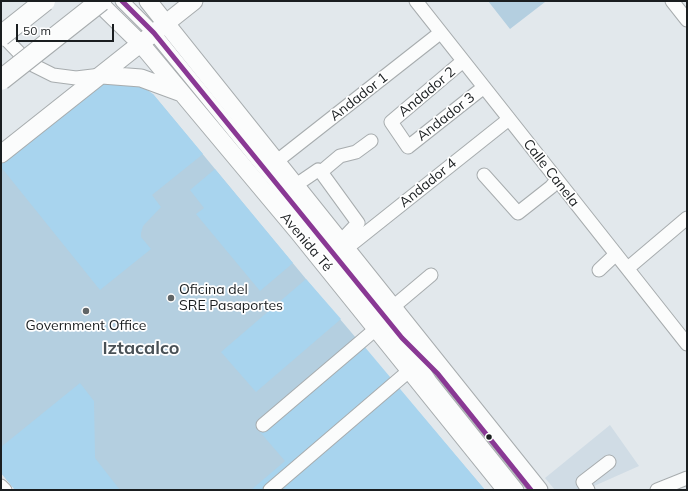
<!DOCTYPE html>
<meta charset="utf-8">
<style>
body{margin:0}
#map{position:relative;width:688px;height:491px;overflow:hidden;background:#e2e8ec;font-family:Mulish,sans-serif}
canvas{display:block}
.frame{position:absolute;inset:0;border:2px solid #1a1e20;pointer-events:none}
.scale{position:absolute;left:16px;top:24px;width:98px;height:18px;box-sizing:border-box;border:2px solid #1a1e20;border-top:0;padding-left:5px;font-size:12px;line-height:14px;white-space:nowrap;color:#1a1e20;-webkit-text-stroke:3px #fff;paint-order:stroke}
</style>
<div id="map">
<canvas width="688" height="491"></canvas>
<div class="frame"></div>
<div class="scale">50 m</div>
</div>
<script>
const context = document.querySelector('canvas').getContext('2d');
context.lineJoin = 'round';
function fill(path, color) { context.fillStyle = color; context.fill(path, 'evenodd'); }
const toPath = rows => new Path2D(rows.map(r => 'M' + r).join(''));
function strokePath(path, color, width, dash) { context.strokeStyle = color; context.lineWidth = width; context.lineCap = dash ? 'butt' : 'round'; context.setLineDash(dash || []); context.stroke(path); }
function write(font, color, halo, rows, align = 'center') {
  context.font = font + ' Mulish,sans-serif'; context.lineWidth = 3.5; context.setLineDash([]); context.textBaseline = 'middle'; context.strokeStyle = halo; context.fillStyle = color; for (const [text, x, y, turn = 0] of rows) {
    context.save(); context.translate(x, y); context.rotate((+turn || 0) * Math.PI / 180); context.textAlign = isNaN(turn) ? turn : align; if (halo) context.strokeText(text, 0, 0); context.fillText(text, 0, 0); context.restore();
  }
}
fill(toPath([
 [610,425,639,466,585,490,555,490,545,478]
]), '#d0dce5');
fill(toPath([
 [488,1,545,1,545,2,510,29],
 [153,94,306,279,485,490,15,490,1,473,1,164]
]), '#b4cfe0');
fill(toPath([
 [107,80,136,82,153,94,203,154,152,195,161,207,143,226,141,233,141,237,151,249,100,290,1,167,1,164,88,89],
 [215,169,293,263,260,291,196,214,204,208,190,190],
 [306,279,341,319,256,392,221,352],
 [364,346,485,490,251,490,285,461,260,432],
 [80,383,94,401,95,458,120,490,15,490,1,473,1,447]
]), '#a8d4ee');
const minor = toPath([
 [122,1,154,33,402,338,430,381,517,490],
 [416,1,687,344],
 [672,1,687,20],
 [1,34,29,63,53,75,76,78,101,75],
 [463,61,391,122,408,147,484,87],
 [277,161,440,33],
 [321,172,340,156,356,152,371,141],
 [484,175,518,213,551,187,557,180],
 [296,185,318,170,321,172,358,223,341,241],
 [347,248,509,119],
 [628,268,687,218],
 [599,270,616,254],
 [393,307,431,275],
 [263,425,377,328],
 [1,486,5,490],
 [270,490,410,370],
 [588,490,583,482,609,462],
 [657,490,687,478]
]);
const major = toPath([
 [97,1,141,44,299,233,506,490],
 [148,1,539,490],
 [102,75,141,78,179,92],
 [1,154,194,1]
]);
strokePath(minor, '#a7acae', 15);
strokePath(major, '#a7acae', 19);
strokePath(minor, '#fbfcfc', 13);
strokePath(major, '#fbfcfc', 17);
const highwayBridge = toPath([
 [1,36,45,1],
 [1,80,101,1]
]);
strokePath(highwayBridge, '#a7acae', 22, []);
strokePath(highwayBridge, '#fbfcfc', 20);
strokePath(toPath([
 [122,1,154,33,402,338,438,374,531,490]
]), '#893894', 5);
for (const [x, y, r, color] of [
 [171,298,4,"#606567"],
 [86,311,4,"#606567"],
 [489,437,3.5,"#1a1e20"]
]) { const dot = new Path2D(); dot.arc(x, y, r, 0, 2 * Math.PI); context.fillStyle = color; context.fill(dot); strokePath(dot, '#fff', 1.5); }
write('14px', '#1a1e20', '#fff', [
 ["Andador 2",427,92,-40],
 ["Andador 1",359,97,-38],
 ["Andador 3",446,117,-38],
 ["Calle Canela",551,173,52],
 ["Andador 4",428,183,-39],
 ["Avenida Té",306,242,50]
]);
write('14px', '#1a1e20', '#fff', [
 ["Oficina del",179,290],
 ["SRE Pasaportes",179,306],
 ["Government Office",86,326,"center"]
], 'left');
write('bold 18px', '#495156', '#fff', [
 ["Iztacalco",141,349]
]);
</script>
